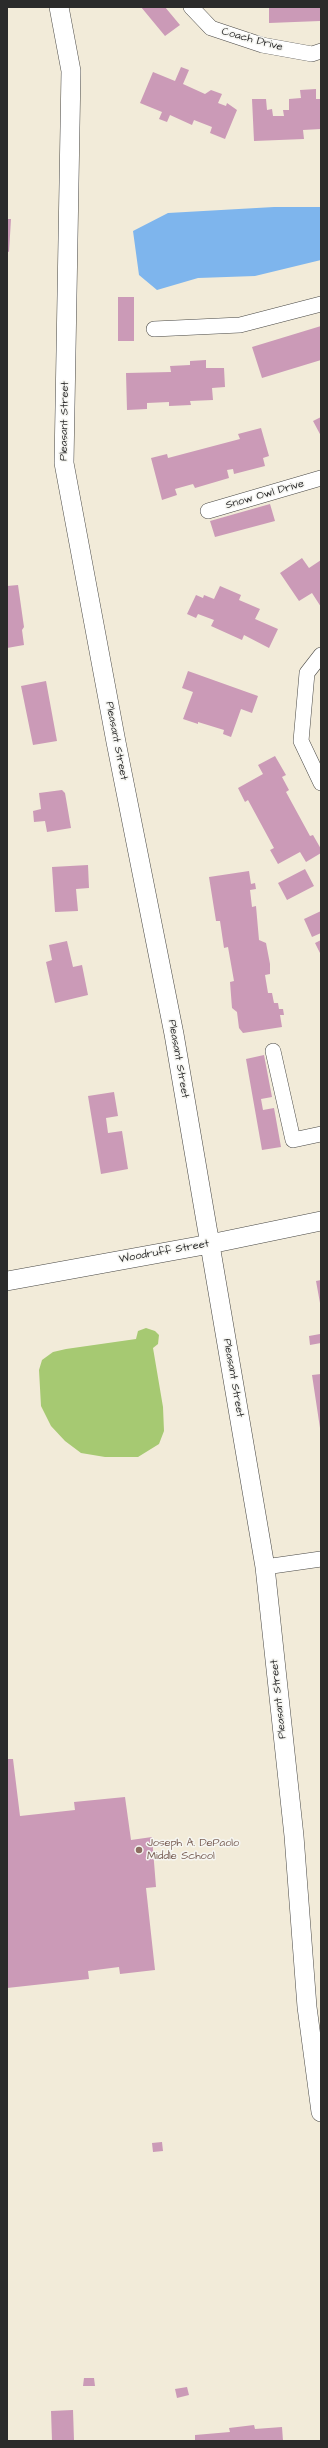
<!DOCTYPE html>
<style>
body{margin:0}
#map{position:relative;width:328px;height:2448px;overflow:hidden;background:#f2ebd9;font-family:"Architects Daughter",sans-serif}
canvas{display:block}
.frame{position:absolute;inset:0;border:8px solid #2b2b2b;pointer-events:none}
</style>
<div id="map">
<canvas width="328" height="2448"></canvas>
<div class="frame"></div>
</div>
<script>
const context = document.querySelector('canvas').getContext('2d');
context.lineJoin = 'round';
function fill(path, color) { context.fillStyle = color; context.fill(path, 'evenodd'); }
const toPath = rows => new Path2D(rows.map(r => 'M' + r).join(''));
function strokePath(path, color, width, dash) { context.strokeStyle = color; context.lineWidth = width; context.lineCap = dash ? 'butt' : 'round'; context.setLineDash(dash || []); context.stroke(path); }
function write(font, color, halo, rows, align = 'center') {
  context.font = font + ' "Architects Daughter",sans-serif'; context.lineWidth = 3; context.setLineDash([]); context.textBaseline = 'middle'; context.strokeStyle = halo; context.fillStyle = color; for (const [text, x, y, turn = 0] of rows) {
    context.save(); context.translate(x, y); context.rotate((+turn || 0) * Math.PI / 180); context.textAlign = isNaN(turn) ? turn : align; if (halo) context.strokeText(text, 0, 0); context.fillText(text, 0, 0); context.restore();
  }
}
fill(toPath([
 [146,1328,155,1331,159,1335,158,1344,153,1348,163,1407,164,1431,159,1444,138,1457,105,1457,81,1453,65,1441,51,1426,41,1406,39,1370,42,1360,53,1352,66,1349,136,1339,138,1331]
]), '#a6c972');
fill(toPath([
 [274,207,321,207,321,260,255,276,198,278,157,290,139,275,133,231,168,213]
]), '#7eb5ed');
fill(toPath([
 [141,7,165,7,180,25,165,36],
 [269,7,320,7,320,21,269,23],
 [181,67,189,70,183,84,205,94,211,90,222,94,218,103,226,106,227,103,237,110,225,139,210,133,212,127,194,120,192,125,170,115,167,122,159,119,162,112,140,103,153,72,175,81],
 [316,89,316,99,321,99,321,129,303,130,304,139,254,141,252,99,266,99,267,110,272,109,273,116,284,116,283,110,289,110,289,99,301,98,300,90],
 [7,219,11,219,9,252,7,251],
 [118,297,134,297,134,341,118,341],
 [321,326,321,360,262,378,252,347],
 [206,360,206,368,224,368,225,387,212,388,213,400,190,401,191,405,169,406,169,402,147,403,147,409,127,410,126,373,171,372,170,366,190,365,190,361],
 [321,417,321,436,313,421],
 [261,428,269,456,263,458,265,466,234,474,233,469,227,470,229,478,195,488,193,484,175,489,177,495,162,500,151,458,167,454,168,458,240,439,238,434],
 [270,504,275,521,215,537,210,521],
 [302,558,309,568,321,560,321,607,312,593,299,601,280,573],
 [18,585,24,627,22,630,24,645,7,648,7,586],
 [220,586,241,595,239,600,260,609,255,619,278,629,269,648,244,635,242,640,211,626,214,620,198,614,196,618,187,614,196,595,203,598,204,595,214,599],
 [188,671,258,696,252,713,241,709,231,737,223,734,224,730,198,722,198,724,183,719,193,692,182,688],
 [46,681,57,741,33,745,21,686],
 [275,756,286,775,282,777,289,790,286,792,310,836,313,835,321,849,321,853,306,862,300,852,278,864,270,850,274,848,248,800,245,802,238,788,263,774,258,765],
 [62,790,65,793,71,828,47,832,45,821,34,822,33,811,41,809,39,793],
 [88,865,89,888,76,889,78,911,55,912,52,867],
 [305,869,314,886,287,900,278,883],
 [249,871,251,884,255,883,256,889,250,890,252,907,256,906,259,940,266,943,270,964,270,974,265,975,268,993,272,993,274,1003,278,1003,279,1009,283,1009,284,1015,280,1015,282,1027,243,1033,239,1028,237,1012,232,1008,230,982,234,981,228,947,224,948,220,921,216,921,209,877],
 [321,911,321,933,312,937,304,919],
 [321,940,321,955,315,943],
 [67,941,73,967,82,965,88,995,55,1003,46,962,52,960,49,945],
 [264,1055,272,1097,261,1099,263,1110,274,1108,281,1147,262,1150,246,1059],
 [114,1092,118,1116,106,1118,108,1133,122,1131,128,1169,101,1174,88,1096],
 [321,1280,321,1303,320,1303,316,1281],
 [320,1334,321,1343,310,1345,309,1336],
 [321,1374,321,1428,320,1428,312,1375],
 [7,1759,13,1759,20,1816,75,1810,74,1802,125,1797,131,1840,152,1837,156,1887,146,1888,155,1970,120,1974,119,1967,88,1971,89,1979,7,1988],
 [162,2142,163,2151,153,2152,152,2143],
 [84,2378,94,2378,95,2386,83,2386],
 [187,2387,189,2395,177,2398,175,2389],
 [73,2410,74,2440,52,2441,51,2411],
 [254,2425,255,2429,282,2427,283,2441,195,2441,195,2435,230,2432,229,2428]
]), '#cb9ab7');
const minor = toPath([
 [191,7,211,28,262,45,312,54,321,51],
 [154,329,240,325,321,304],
 [208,511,321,478],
 [321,655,307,673,301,741,321,783],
 [273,1051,293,1140,321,1134],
 [265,1567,321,1559]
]);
const tertiary = toPath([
 [59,7,71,71,64,463,116,742,174,1034,265,1567,294,1836,307,2007,321,2112],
 [7,1281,210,1244,321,1221]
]);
strokePath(minor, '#494845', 16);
strokePath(tertiary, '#494845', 20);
strokePath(minor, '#fff', 15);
strokePath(tertiary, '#fff', 19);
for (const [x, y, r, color] of [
 [139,1850,4,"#8d6e63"]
]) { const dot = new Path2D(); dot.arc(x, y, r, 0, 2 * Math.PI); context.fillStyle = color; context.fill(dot); strokePath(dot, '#f6f6f2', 1.5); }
write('11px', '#2b2b2b', '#f6f6f2', [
 ["Coach Drive",252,40,15],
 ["Pleasant Street",65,421,-89],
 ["Snow Owl Drive",265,495,-16],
 ["Pleasant Street",116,741,79],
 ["Pleasant Street",178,1059,80],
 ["Woodruff Street",164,1252,-10],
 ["Pleasant Street",233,1378,80],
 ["Pleasant Street",279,1699,-96]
]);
write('11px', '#785e54', '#f6f6f2', [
 ["Joseph A. DePaolo",147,1844],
 ["Middle School",147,1857]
], 'left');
</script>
